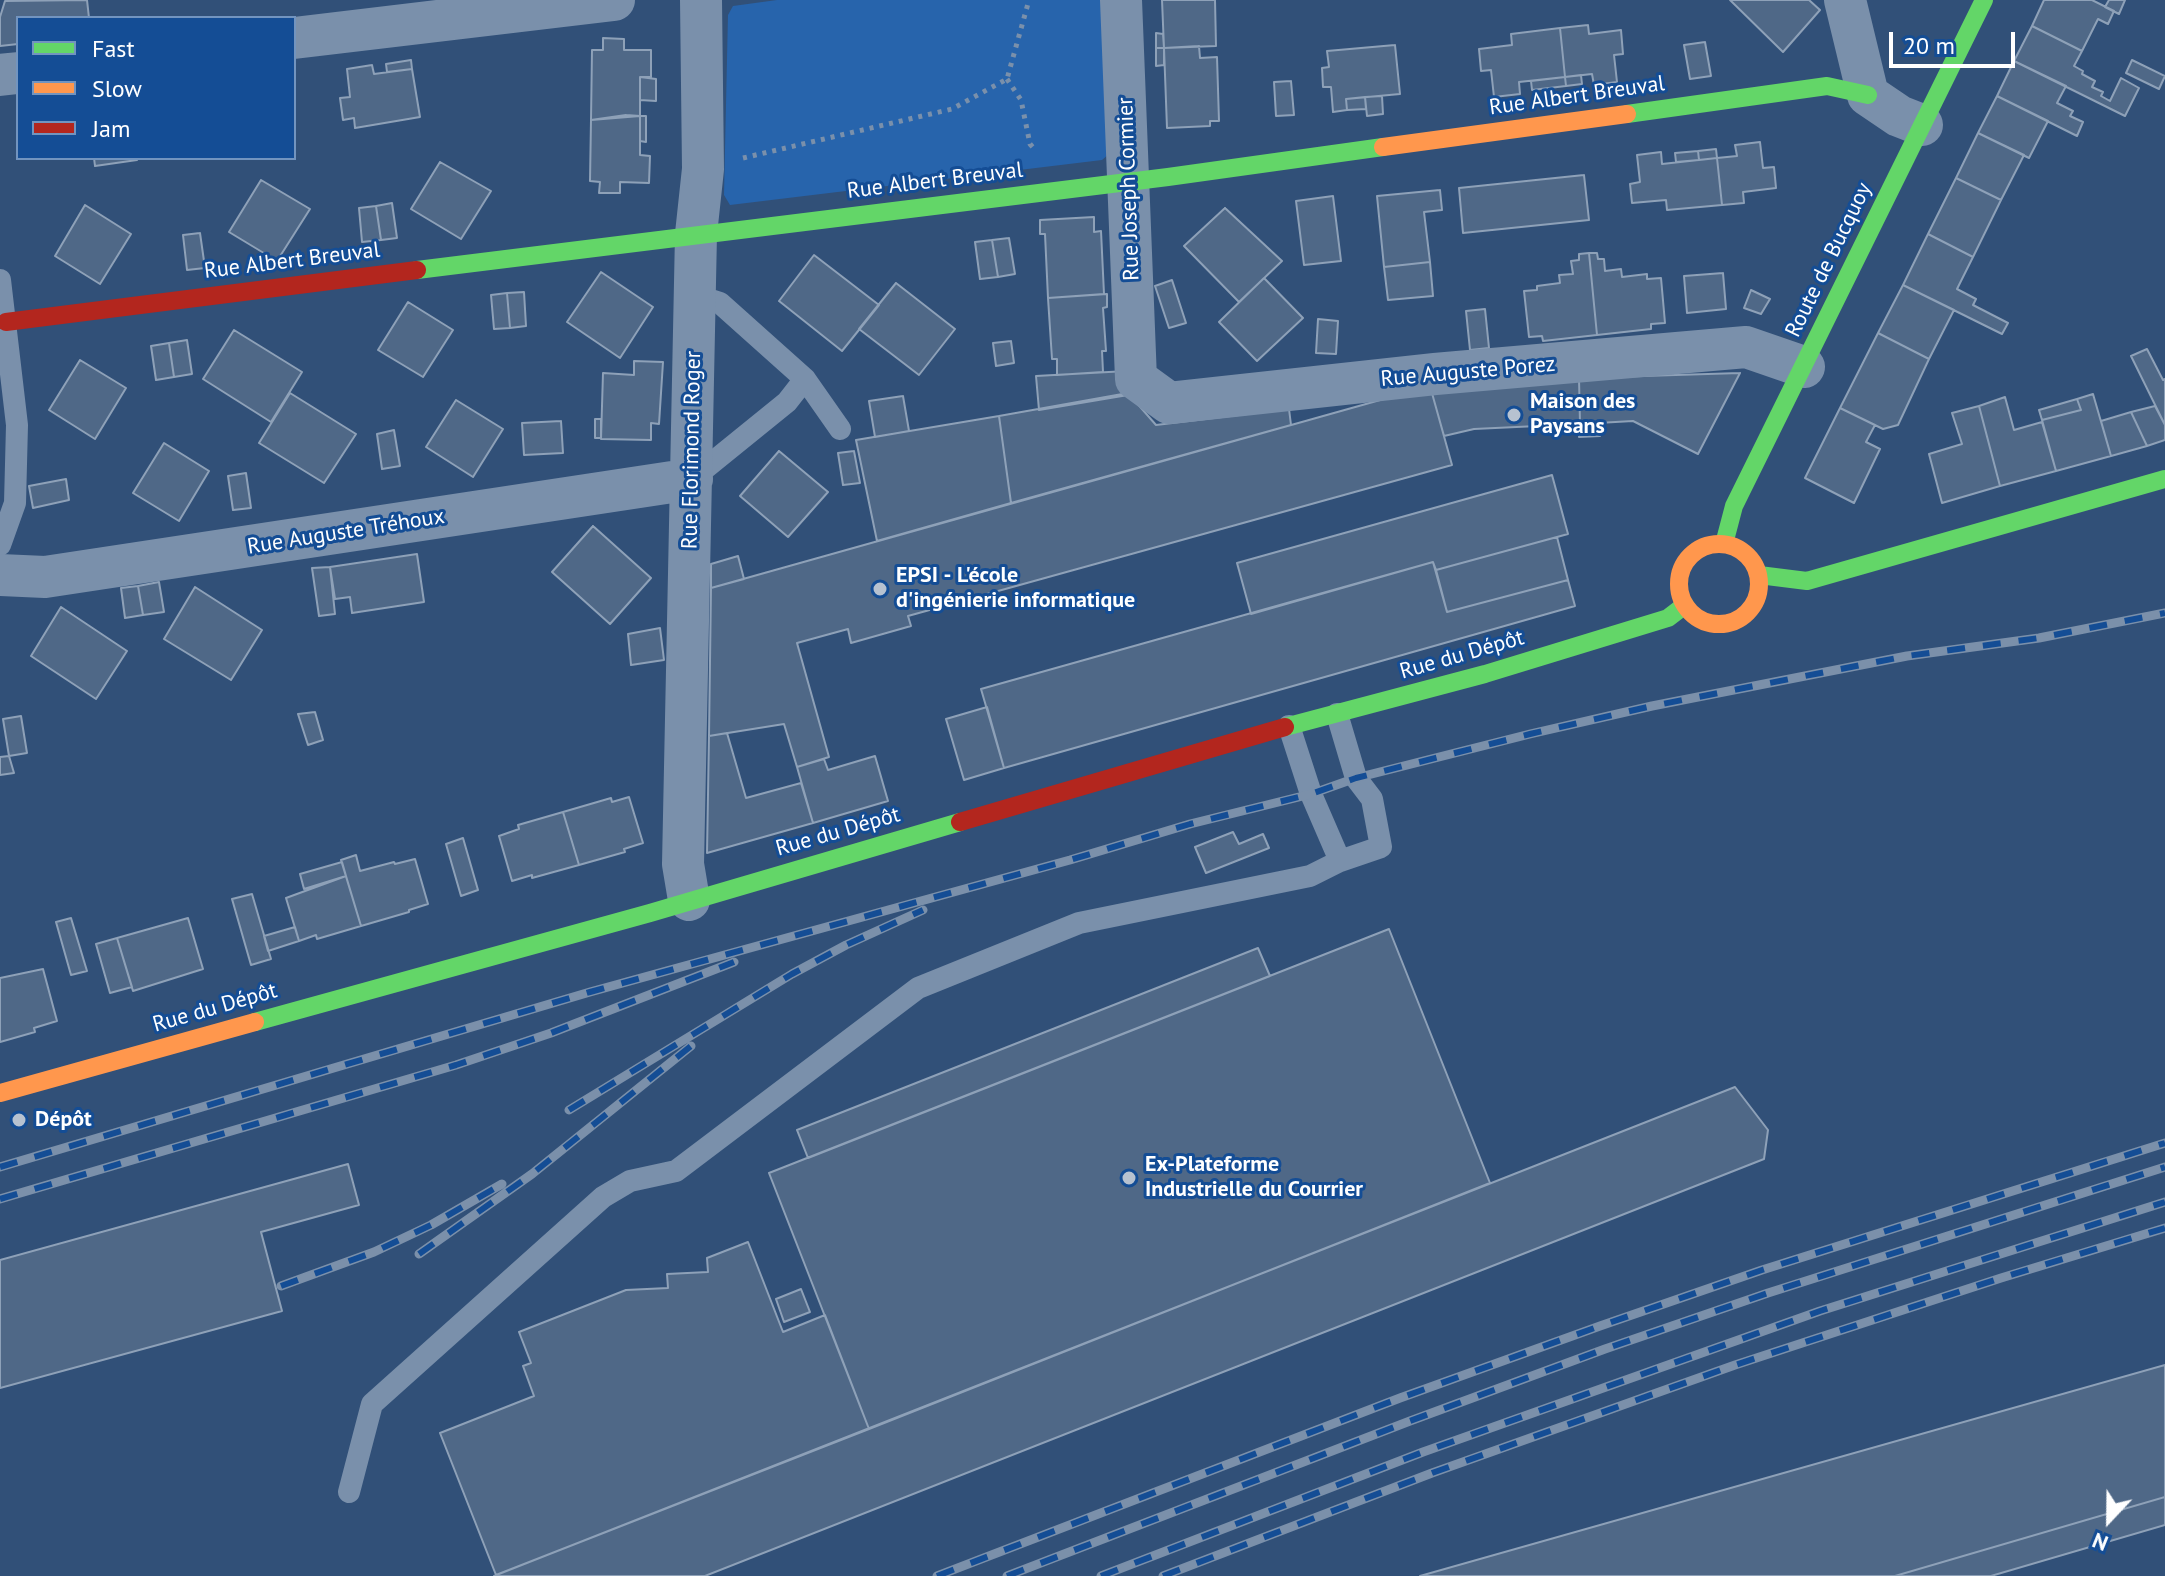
<!DOCTYPE html>
<meta charset="utf-8">
<style>
body{margin:0}
#map{position:relative;width:2165px;height:1576px;overflow:hidden;background:#315078;font-family:"PT Sans",sans-serif}
canvas{display:block}
.legend{position:absolute;left:16px;top:16px;width:280px;height:144px;box-sizing:border-box;background:#144d95;border:2px solid #7294bf;margin:0;padding:10px 14px;list-style:none;font-size:24px;color:#fff}
.legend li{display:flex;align-items:center;gap:16px;height:40px}
.legend b{width:40px;border:2px solid #7294bf}
.north{position:absolute;left:2069px;top:1480px;width:80px;height:80px;-webkit-text-stroke:6px #144d95;paint-order:stroke;rotate:202deg;font-size:22px;font-weight:700;line-height:32px;text-align:center;color:#fff}
.north::after{content:'';display:block;margin:auto;width:28px;height:36px;background:#fff;clip-path:polygon(50% 0,100% 100%,50% 72%,0 100%)}
.scale{position:absolute;left:1889px;top:32px;width:126px;height:36px;box-sizing:border-box;border:4px solid #fff;border-top:0;padding-left:10px;font-size:24px;line-height:28px;white-space:nowrap;color:#fff;-webkit-text-stroke:6px #144d95;paint-order:stroke}
</style>
<div id="map">
<canvas width="2165" height="1576"></canvas>
<ul class="legend">
<li><b style="height:10px;background:#63d668"></b>Fast</li>
<li><b style="height:10px;background:#ff974d"></b>Slow</li>
<li><b style="height:10px;background:#b3261e"></b>Jam</li>
</ul>
<div class="north">N</div>
<div class="scale">20 m</div>
</div>
<script>
const context = document.querySelector('canvas').getContext('2d');
context.lineJoin = 'round';
function fill(path, color) { context.fillStyle = color; context.fill(path, 'evenodd'); }
const toPath = rows => new Path2D(rows.map(r => 'M' + r).join(''));
function strokePath(path, color, width, dash) { context.strokeStyle = color; context.lineWidth = width; context.lineCap = dash ? 'butt' : 'round'; context.setLineDash(dash || []); context.stroke(path); }
function write(font, color, halo, rows, align = 'center') {
  context.font = font + ' "PT Sans",sans-serif'; context.lineWidth = 6; context.setLineDash([]); context.textBaseline = 'middle'; context.strokeStyle = halo; context.fillStyle = color; for (const [text, x, y, turn = 0] of rows) {
    context.save(); context.translate(x, y); context.rotate((+turn || 0) * Math.PI / 180); context.textAlign = isNaN(turn) ? turn : align; if (halo) context.strokeText(text, 0, 0); context.fillText(text, 0, 0); context.restore();
  }
}
fill(toPath([
 [777,0,1103,0,1109,154,1102,160,730,205,724,195,728,15,733,6]
]), '#2764ac');
const building = toPath([
 [87,0,89,18,18,18,18,44,0,46,0,17,5,1,87,0],
 [1162,0,1215,0,1216,46,1164,48,1162,0],
 [1730,0,1809,0,1820,10,1783,52,1730,0],
 [2044,0,2092,0,2114,11,2108,24,2098,19,2082,51,2032,26,2044,0],
 [2109,0,2125,0,2119,14,2105,7,2109,0],
 [1588,25,1589,34,1621,30,1623,54,1614,55,1617,82,1594,85,1592,74,1565,77,1560,28,1588,25],
 [2032,26,2082,51,2074,66,2083,71,2082,74,2095,81,2092,87,2103,92,2101,96,2110,101,2121,78,2139,88,2125,116,2014,61,2032,26],
 [1560,28,1565,77,1519,82,1520,94,1494,97,1491,70,1481,71,1479,49,1512,45,1511,34,1560,28],
 [1156,33,1163,34,1164,48,1156,48,1156,33],
 [603,38,624,39,624,50,651,50,651,77,640,77,640,116,591,120,592,50,603,50,603,38],
 [1705,42,1711,76,1690,79,1684,45,1705,42],
 [1395,45,1400,94,1346,99,1347,110,1333,112,1331,87,1323,87,1322,68,1329,67,1327,51,1395,45],
 [1199,46,1200,58,1217,57,1219,121,1210,121,1210,126,1167,128,1164,48,1199,46],
 [1156,48,1164,48,1164,65,1156,66,1156,48],
 [411,60,412,69,387,72,386,64,411,60],
 [2132,60,2165,76,2159,89,2126,73,2132,60],
 [2014,61,2066,86,2057,103,2073,111,2070,116,2083,122,2077,136,1997,96,2014,61],
 [372,65,374,74,412,69,420,117,355,128,354,118,343,120,340,98,350,97,347,69,372,65],
 [1581,75,1582,84,1566,86,1565,77,1581,75],
 [640,77,656,79,656,101,640,100,640,77],
 [1565,77,1566,86,1532,90,1531,81,1565,77],
 [1291,81,1294,115,1276,116,1274,82,1291,81],
 [1382,96,1383,114,1367,116,1365,97,1382,96],
 [1997,96,2048,121,2029,158,1978,133,1997,96],
 [1365,97,1366,109,1347,110,1346,99,1365,97],
 [626,115,640,116,640,155,650,156,649,183,620,182,620,193,599,193,600,182,590,181,591,120,626,115],
 [640,116,646,116,646,142,640,141,640,116],
 [1978,133,2024,155,2001,200,1956,178,1978,133],
 [1760,142,1763,168,1774,167,1776,188,1743,192,1744,203,1722,205,1717,158,1737,156,1735,145,1760,142],
 [1716,149,1717,158,1699,160,1698,151,1716,149],
 [1698,151,1699,160,1676,162,1675,153,1698,151],
 [1661,152,1662,164,1717,158,1722,205,1667,210,1666,200,1632,203,1630,184,1640,182,1637,155,1661,152],
 [94,158,137,158,137,160,95,166,94,158],
 [440,162,491,191,461,239,411,209,440,162],
 [1584,175,1589,220,1463,233,1459,188,1584,175],
 [1956,178,2001,200,1973,257,1928,234,1956,178],
 [261,180,310,209,277,261,229,232,261,180],
 [1440,190,1442,210,1424,212,1430,262,1384,267,1377,196,1440,190],
 [1333,196,1341,261,1304,265,1296,201,1333,196],
 [392,203,397,238,381,240,376,206,392,203],
 [85,205,131,234,100,284,55,256,85,205],
 [376,206,381,240,362,242,359,208,376,206],
 [1225,208,1282,261,1239,302,1184,246,1225,208],
 [1094,217,1094,232,1101,231,1104,294,1048,298,1045,234,1040,234,1040,220,1094,217],
 [200,233,205,268,187,270,183,235,200,233],
 [1928,234,1973,257,1957,289,1976,299,1973,305,2008,323,2002,334,1903,285,1928,234],
 [1009,238,1015,274,998,277,992,240,1009,238],
 [992,240,998,277,980,279,975,242,992,240],
 [1589,253,1597,253,1598,259,1604,259,1605,271,1621,269,1622,277,1647,274,1647,279,1661,278,1665,323,1651,324,1651,329,1597,335,1589,253],
 [1589,253,1597,335,1543,341,1542,336,1529,337,1524,291,1537,290,1537,286,1560,283,1559,275,1573,274,1571,261,1579,260,1579,254,1589,253],
 [814,255,879,305,842,351,779,301,814,255],
 [1430,262,1433,296,1388,300,1384,267,1430,262],
 [601,272,653,307,620,358,567,322,601,272],
 [1723,273,1726,309,1687,313,1684,276,1723,273],
 [1264,278,1303,318,1257,361,1219,322,1264,278],
 [1172,280,1186,323,1169,328,1155,286,1172,280],
 [896,283,955,329,919,375,859,329,896,283],
 [1903,285,1954,310,1929,359,1878,333,1903,285],
 [1751,290,1770,299,1761,314,1744,308,1751,290],
 [524,292,526,326,510,328,507,293,524,292],
 [507,293,510,328,494,329,491,295,507,293],
 [1107,294,1107,307,1103,308,1106,351,1102,351,1103,372,1057,375,1057,359,1052,359,1048,298,1107,294],
 [408,302,453,330,423,377,378,350,408,302],
 [1485,309,1489,348,1470,350,1466,311,1485,309],
 [1318,319,1338,321,1336,354,1316,353,1318,319],
 [234,330,302,372,271,422,203,379,234,330],
 [1878,333,1929,359,1898,425,1883,429,1840,408,1878,333],
 [187,340,192,374,174,377,169,343,187,340],
 [1011,341,1014,363,996,366,993,343,1011,341],
 [169,343,174,377,156,380,151,346,169,343],
 [2147,349,2163,380,2165,379,2165,425,2131,356,2147,349],
 [80,360,126,388,95,439,49,410,80,360],
 [634,361,663,362,659,424,651,423,651,440,601,439,603,373,634,375,634,361],
 [1127,371,1128,395,1039,410,1036,376,1127,371],
 [1740,373,1698,454,1633,421,1580,424,1579,378,1740,373],
 [1579,378,1580,424,1474,429,1444,436,1430,386,1579,378],
 [1430,386,1452,465,908,616,911,626,851,643,848,629,797,643,829,757,797,767,784,724,709,736,711,588,1430,386],
 [290,393,356,434,324,483,259,443,290,393],
 [1128,393,1156,425,1289,409,1291,425,1011,503,999,416,1128,393],
 [2093,394,2111,456,2056,471,2042,420,2081,410,2077,399,2093,394],
 [903,396,909,431,875,437,869,401,903,396],
 [2005,397,2014,430,2042,422,2056,471,2000,486,1979,406,2005,397],
 [2077,399,2081,410,2042,420,2039,410,2077,399],
 [456,400,503,429,473,477,426,447,456,400],
 [1979,406,2000,486,1942,503,1929,454,1962,444,1952,413,1979,406],
 [2155,406,2165,425,2165,440,2147,446,2131,412,2155,406],
 [1840,408,1875,425,1866,442,1880,449,1854,503,1805,478,1840,408],
 [2131,412,2147,446,2111,456,2101,421,2131,412],
 [999,416,1011,503,877,541,856,440,999,416],
 [595,419,601,419,601,438,595,438,595,419],
 [561,421,563,453,524,455,522,423,561,421],
 [1600,423,1600,436,1579,437,1580,424,1600,423],
 [394,430,400,466,382,469,377,434,394,430],
 [164,443,209,471,179,521,133,493,164,443],
 [779,451,828,492,788,537,740,496,779,451],
 [854,451,860,483,843,485,838,453,854,451],
 [246,473,251,508,233,510,228,476,246,473],
 [1552,475,1568,534,1436,570,1433,562,1251,614,1237,563,1552,475],
 [66,479,69,500,33,508,29,486,66,479],
 [593,526,651,578,610,624,552,572,593,526],
 [1557,537,1568,580,1447,612,1436,570,1557,537],
 [417,554,424,602,352,613,350,597,335,599,330,567,417,554],
 [738,556,744,579,711,588,711,564,738,556],
 [1433,562,1447,612,1568,580,1575,606,1004,768,981,689,1433,562],
 [330,567,335,614,319,616,312,568,330,567],
 [159,582,164,612,143,615,138,586,159,582],
 [138,586,143,615,125,618,121,588,138,586],
 [195,587,262,630,231,680,164,639,195,587],
 [61,607,127,651,96,699,31,656,61,607],
 [660,628,664,660,631,665,628,634,660,628],
 [987,707,1004,768,964,780,946,719,987,707],
 [315,712,323,740,308,745,298,714,315,712],
 [21,716,27,753,9,756,3,719,21,716],
 [727,733,746,798,801,783,813,823,707,853,709,736,727,733],
 [9,756,14,773,0,775,0,757,9,756],
 [875,756,888,801,813,823,797,767,824,759,828,770,875,756],
 [629,797,643,843,624,849,625,852,579,865,563,812,611,798,612,802,629,797],
 [563,812,579,865,532,878,532,875,512,881,499,836,519,829,518,825,563,812],
 [1233,832,1239,844,1263,834,1269,848,1206,873,1195,847,1233,832],
 [463,838,478,890,461,896,446,844,463,838],
 [356,855,360,871,394,862,395,864,415,859,428,904,409,910,409,912,361,926,341,860,356,855],
 [342,862,346,876,304,889,300,874,342,862],
 [346,876,361,926,317,939,316,935,299,941,286,898,346,876],
 [252,894,271,959,251,965,232,899,252,894],
 [71,918,87,971,71,975,56,922,71,918],
 [188,918,203,969,133,991,117,938,188,918],
 [295,927,299,941,268,951,264,936,295,927],
 [1389,929,1490,1183,869,1429,769,1173,1389,929],
 [117,938,132,987,110,993,96,944,117,938],
 [1258,948,1270,976,808,1158,797,1130,1258,948],
 [43,969,57,1021,34,1028,35,1032,0,1042,0,978,43,969],
 [1735,1087,1768,1130,1764,1159,705,1576,494,1576,1735,1087],
 [348,1164,359,1205,261,1232,282,1311,0,1388,0,1260,348,1164],
 [748,1242,783,1332,825,1315,869,1429,496,1575,440,1433,534,1396,523,1366,531,1363,519,1332,626,1290,668,1288,667,1274,708,1272,707,1258,748,1242],
 [801,1289,810,1312,784,1322,776,1299,801,1289],
 [2165,1365,2165,1497,1895,1576,1420,1576,2165,1365],
 [2165,1497,2165,1525,1991,1576,1895,1576,2165,1497]
]);
fill(building, '#4f6887');
strokePath(building, '#8ea1b8', 2);
strokePath(toPath([
 [1007,79,1021,100,1030,144,1036,151],
 [743,158,952,109,1007,79,1029,0]
]), '#7a90ab', 5, [4, 6]);
strokePath(toPath([
 [0,280,17,425,15,503,0,545],
 [695,295,720,303,805,379,840,429],
 [692,479,787,402,805,379],
 [1289,726,1311,794,1340,861],
 [349,1492,372,1404,603,1197,630,1181,676,1171,918,988,1079,923,1310,876,1340,861,1381,847,1372,799,1356,778,1337,714]
]), '#7a90ab', 22);
strokePath(toPath([
 [1121,0,1136,379,1169,403,1435,374,1746,347,1804,367],
 [1845,0,1868,95,1899,116,1922,125],
 [294,38,614,0],
 [0,75,18,73],
 [0,575,45,577,692,479],
 [689,900,683,864,696,234,703,169,701,0]
]), '#7a90ab', 42);
strokePath(toPath([
 [1627,114,1827,86,1868,95],
 [417,270,1168,177,1383,147],
 [1724,544,1734,506,1984,0],
 [1759,575,1807,581,2165,479],
 [1285,727,1485,674,1668,618,1685,605],
 [255,1022,650,913,960,822]
]), '#63d668', 18);
strokePath(toPath([
 [1383,147,1627,114],
 '1679 584a40 40 0 1 1 80 0a40 40 0 1 1-80 0Z',
 [0,1093,255,1022]
]), '#ff974d', 18);
strokePath(toPath([
 [6,322,417,270],
 [960,822,1285,727]
]), '#b3261e', 18);
const rail = toPath([
 [569,1110,792,974,846,945,923,910],
 [0,1167,590,992,1070,860,1190,824,1311,794,1356,778,1530,734,1652,706,1907,656,2039,638,2165,613],
 [0,1199,456,1065,551,1033,734,962],
 [419,1254,532,1174,691,1046],
 [281,1286,374,1252,431,1225,502,1184],
 [937,1576,1400,1398,1600,1326,1762,1270,2165,1143],
 [1007,1576,1410,1421,1605,1349,1768,1293,2165,1167],
 [1101,1576,1423,1452,1820,1311,2165,1202],
 [1163,1576,1432,1473,1735,1365,2001,1278,2165,1228]
]);
strokePath(rail, '#7b90aa', 9);
strokePath(rail, '#144d95', 6, [18]);
for (const [x, y, r, color] of [
 [1514,415,8,"#b7c2d0"],
 [880,589,8,"#b7c2d0"],
 [19,1120,8,"#b7c2d0"],
 [1129,1178,8,"#b7c2d0"]
]) { const dot = new Path2D(); dot.arc(x, y, r, 0, 2 * Math.PI); context.fillStyle = color; context.fill(dot); strokePath(dot, '#144d95', 3); }
write('22px', '#fff', '#144d95', [
 ["Rue Albert Breuval",1577,96,-8],
 ["Rue Albert Breuval",935,181,-7],
 ["Rue Joseph Cormier",1129,189,-92],
 ["Route de Bucquoy",1829,260,-64],
 ["Rue Albert Breuval",292,261,-7],
 ["Rue Auguste Porez",1468,372,-5],
 ["Rue Florimond Roger",692,450,-89],
 ["Rue Auguste Tréhoux",346,532,-9],
 ["Rue du Dépôt",1462,655,-16],
 ["Rue du Dépôt",838,832,-16],
 ["Rue du Dépôt",215,1008,-16]
]);
write('bold 22px', '#fff', '#144d95', [
 ["Maison des",1530,402],
 ["Paysans",1530,427],
 ["EPSI - L'école",896,576],
 ["d'ingénierie informatique",896,601],
 ["Dépôt",35,1120],
 ["Ex-Plateforme",1145,1165],
 ["Industrielle du Courrier",1145,1190]
], 'left');
</script>
